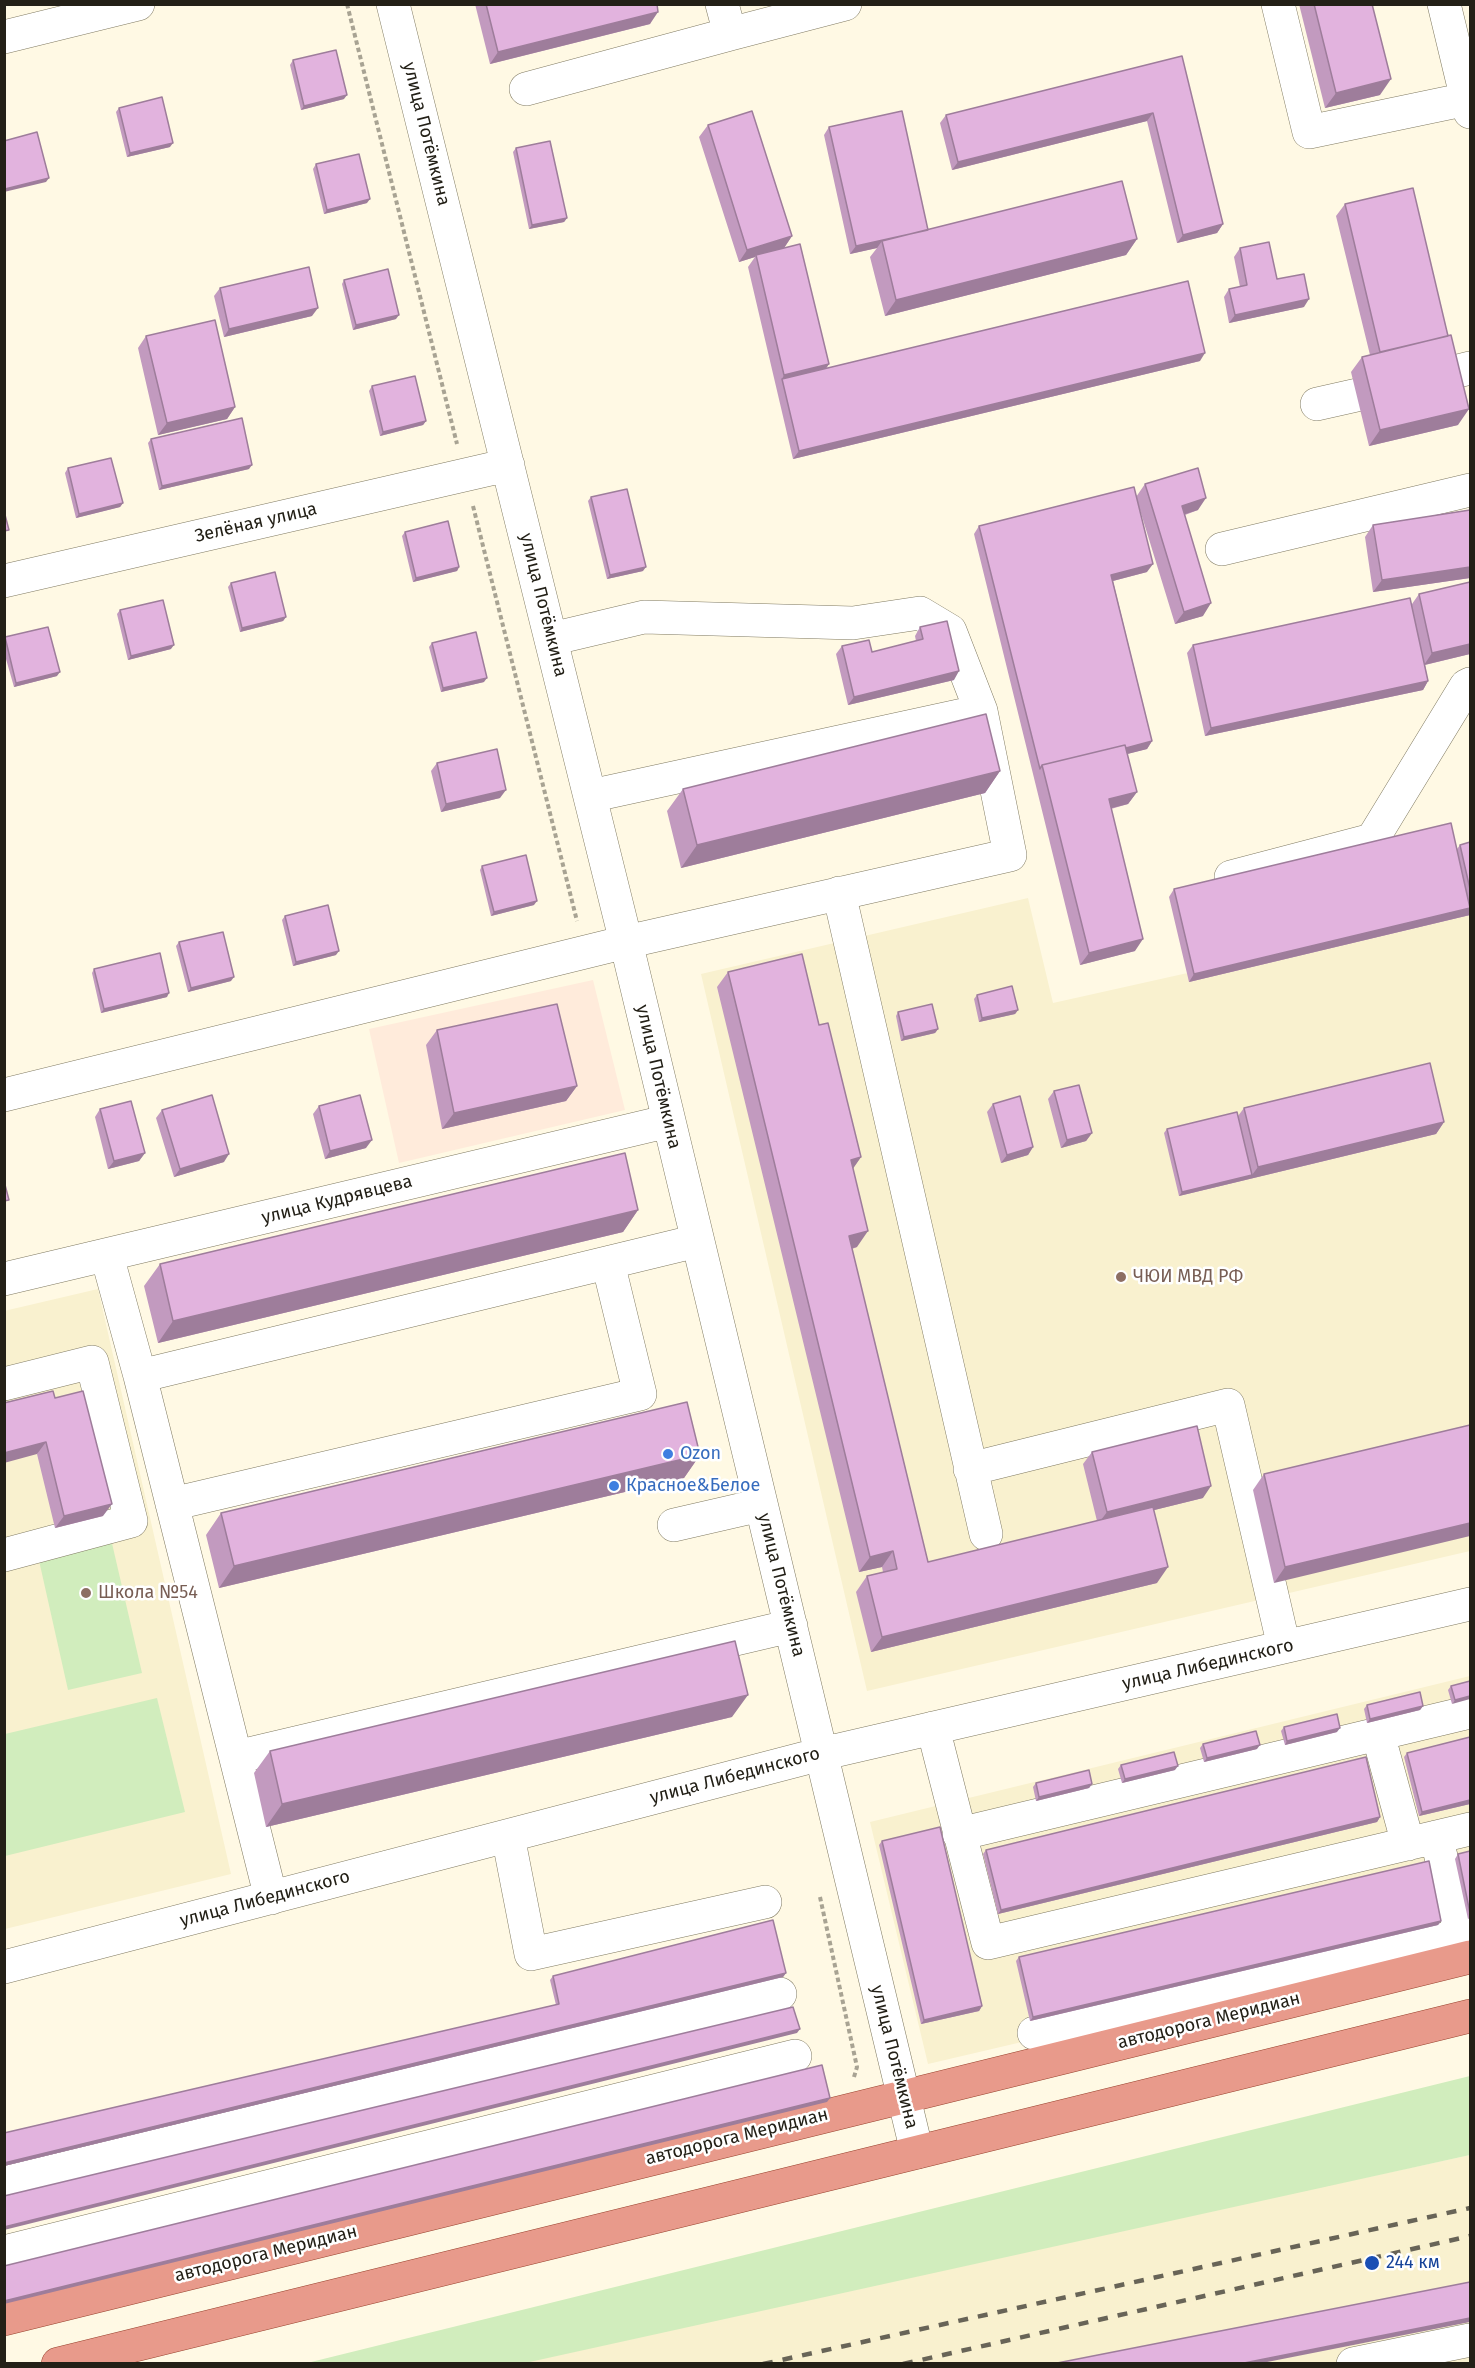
<!DOCTYPE html>
<meta charset="utf-8">
<style>
body{margin:0}
#map{position:relative;width:1475px;height:2368px;overflow:hidden;background:#fff9e4;font-family:"Fira Sans",sans-serif}
canvas{display:block}
.frame{position:absolute;inset:0;border:6px solid #232017;pointer-events:none}
</style>
<div id="map">
<canvas width="1475" height="2368"></canvas>
<div class="frame"></div>
</div>
<script>
const context = document.querySelector('canvas').getContext('2d');
context.lineJoin = 'round';
function fill(path, color) { context.fillStyle = color; context.fill(path, 'evenodd'); }
const toPath = rows => new Path2D(rows.map(r => 'M' + r).join(''));
function strokePath(path, color, width, dash) { context.strokeStyle = color; context.lineWidth = width; context.lineCap = dash ? 'butt' : 'round'; context.setLineDash(dash || []); context.stroke(path); }
function write(font, color, halo, rows, align = 'center') {
  context.font = font + ' "Fira Sans",sans-serif'; context.lineWidth = 5; context.setLineDash([]); context.textBaseline = 'middle'; context.strokeStyle = halo; context.fillStyle = color; for (const [text, x, y, turn = 0] of rows) {
    context.save(); context.translate(x, y); context.rotate((+turn || 0) * Math.PI / 180); context.textAlign = isNaN(turn) ? turn : align; if (halo) context.strokeText(text, 0, 0); context.fillText(text, 0, 0); context.restore();
  }
}
fill(toPath([
 [593,980,625,1110,399,1163,369,1029]
]), '#ffebdb');
fill(toPath([
 [1028,898,1053,1003,1470,910,1470,1551,867,1691,701,974],
 [98,1289,231,1874,5,1929,4,1311],
 [1470,1676,1470,1937,928,2064,870,1822],
 [1470,2155,1470,2363,501,2364,1154,2223]
]), '#f9f1cf');
fill(toPath([
 [111,1539,142,1673,68,1690,38,1556],
 [157,1698,185,1812,5,1856,5,1734],
 [1470,2076,1470,2155,525,2363,307,2363]
]), '#d1edbd');
const minor = toPath([
 [393,4,626,942,917,2152],
 [1278,4,1309,132,1467,99],
 [1444,4,1470,112],
 [730,34,845,4],
 [4,37,138,4],
 [526,89,730,34,722,4],
 [1446,374,1470,368],
 [1317,404,1357,395],
 [1222,549,1470,490],
 [4,581,508,465],
 [551,639,644,617,853,623,920,613,950,631,981,711],
 [1231,877,1372,840,1466,686,1470,684],
 [839,893,986,1534],
 [4,1095,626,942,1010,855,981,711,590,796],
 [107,1256,140,1376,271,1898],
 [4,1279,669,1121],
 [140,1376,697,1241],
 [4,1384,92,1362,131,1521,4,1555],
 [970,1469,1228,1405,1284,1647],
 [172,1504,640,1394,608,1263],
 [674,1525,761,1505],
 [933,1728,988,1943,1470,1829],
 [1378,1734,1408,1844],
 [236,1757,791,1626],
 [959,1834,1470,1712],
 [508,1836,531,1954,765,1902],
 [1436,1837,1461,1935],
 [4,1967,821,1754,1470,1604],
 [1034,2033,1470,1933],
 [4,2183,780,1994],
 [4,2252,795,2056],
 [1353,2364,1470,2340]
]);
const major = toPath([
 [4,2319,1470,1957],
 [58,2364,1470,2016]
]);
strokePath(minor, '#817b63', 34);
strokePath(major, '#994430', 34);
strokePath(toPath([
 [347,4,457,444],
 [473,506,577,921],
 [820,1897,857,2067,854,2077]
]), '#a8a393', 4, [4.5, 3]);
strokePath(minor, '#fff', 33);
strokePath(major, '#e89a8b', 33);
strokePath(toPath([
 [763,2364,1470,2208],
 [903,2364,1470,2236]
]), '#686457', 4.5, [10, 10]);
fill(toPath([
 [475,4,657,4,650,24,490,64],
 [1299,4,1372,4,1380,95,1325,108],
 [1182,56,1223,224,1217,233,1177,243,1147,121,952,170,940,123,946,115],
 [293,60,344,99,301,110,290,65],
 [119,108,170,147,127,157,116,112],
 [708,125,792,236,784,248,829,364,826,368,1200,361,793,459,748,267,755,257,739,262,699,137],
 [829,127,928,230,1137,239,1126,255,885,316,870,257,877,248,850,254,824,135],
 [516,148,567,218,564,222,529,229,513,152],
 [316,164,367,203,324,214,313,169],
 [1345,204,1448,336,1458,425,1369,446,1351,372,1362,357,1370,355,1336,216],
 [1240,248,1304,307,1229,323,1224,297,1229,289,1240,287,1234,257],
 [344,280,396,319,353,330,342,284],
 [220,288,312,316,224,337,214,296],
 [146,336,235,407,227,419,158,435,138,348],
 [372,386,426,421,423,425,380,436,369,391],
 [151,439,249,469,159,490,148,443],
 [68,468,123,503,120,507,76,518,65,473],
 [1145,484,1198,510,1185,515,1203,616,1175,624,1136,497],
 [591,497,643,571,607,579,588,501],
 [1470,510,1470,578,1373,592,1365,537,1373,525],
 [979,526,1147,572,1113,581,1152,741,1147,749,1127,754,1137,792,1128,804,1111,809,1135,951,1080,965,974,534],
 [405,532,459,567,457,571,413,582,402,536],
 [231,583,286,617,283,621,240,632,228,587],
 [1419,594,1470,654,1425,665,1428,681,1423,690,1205,736,1187,653,1193,645,1412,604],
 [120,610,171,649,128,660,117,614],
 [920,627,954,680,848,705,836,654,842,646,872,652,916,641,915,636],
 [5,637,57,676,14,687,4,652],
 [432,643,484,682,441,692,429,647],
 [437,763,500,798,441,812,431,771],
 [1000,771,985,793,681,868,667,811,683,789],
 [1470,842,1470,915,1189,982,1169,897,1174,889,1457,849,1460,845],
 [482,866,534,905,491,916,480,870],
 [285,916,336,955,293,966,282,920],
 [179,942,231,981,188,992,176,946],
 [94,969,167,997,101,1013,92,973],
 [728,972,819,1025,861,1157,853,1168,857,1247,852,1249,928,1562,1097,1521,1083,1464,1092,1452,1203,1498,1154,1510,1157,1583,871,1652,856,1592,867,1576,883,1572,882,1567,859,1572,717,987],
 [977,995,1018,1010,1015,1014,979,1022,974,999],
 [898,1012,938,1029,935,1033,901,1041,896,1016],
 [437,1030,577,1086,566,1101,442,1129,426,1045],
 [1054,1091,1092,1133,1086,1141,1061,1148,1048,1099],
 [993,1104,1033,1147,1028,1155,1001,1163,987,1112],
 [319,1106,366,1148,325,1159,313,1114],
 [1244,1108,1444,1122,1436,1134,1179,1196,1164,1133,1167,1129,1238,1116],
 [100,1109,145,1153,139,1161,108,1169,95,1117],
 [162,1110,224,1162,174,1177,156,1118],
 [638,1210,623,1232,158,1343,144,1286,160,1264],
 [55,1398,103,1516,55,1528,37,1454],
 [1470,1425,1274,1583,1253,1490,1264,1474],
 [700,1455,684,1478,219,1588,206,1535,221,1513],
 [1470,1681,1452,1704,1448,1690,1451,1686],
 [1367,1705,1423,1706,1420,1710,1367,1723,1364,1709],
 [732,1717,266,1827,254,1773,270,1751],
 [1284,1727,1337,1732,1285,1745,1281,1731],
 [1470,1737,1470,1804,1419,1816,1404,1757,1407,1753],
 [1203,1744,1257,1749,1204,1762,1200,1748],
 [1121,1765,1175,1770,1122,1783,1118,1769],
 [1036,1783,1092,1784,1089,1788,1036,1801,1033,1787],
 [1380,1817,1377,1822,998,1914,983,1854,986,1850],
 [882,1841,982,2006,979,2011,921,2024,879,1845],
 [1470,1851,1470,1918,1468,1919,1455,1859,1458,1854],
 [1441,1921,1438,1925,1030,2021,1016,1961,1019,1957],
 [786,1973,783,1977,4,2166,4,2133,556,2005,550,1980,553,1976]
]), '#c29abf');
fill(toPath([
 [658,12,650,24,490,64,498,52],
 [1391,79,1380,95,1325,108,1336,93],
 [347,95,344,99,301,110,304,106],
 [1153,113,1147,121,952,170,958,162],
 [173,143,170,147,127,157,130,153],
 [49,178,46,182,4,192,5,189],
 [370,199,367,203,324,214,327,210],
 [567,218,564,222,529,229,532,225],
 [1223,224,1217,233,1177,243,1183,235],
 [928,230,882,241,877,248,850,254,856,246],
 [792,236,784,248,756,255,755,257,739,262,747,250],
 [1137,239,1126,255,885,316,896,300],
 [1309,299,1304,307,1229,323,1235,315],
 [318,308,312,316,224,337,229,329],
 [399,315,396,319,353,330,356,325],
 [1205,353,1200,361,793,459,799,451],
 [829,364,821,376,782,379,784,375],
 [235,407,227,419,158,435,167,423],
 [1469,409,1458,425,1369,446,1380,430],
 [426,421,423,425,380,436,383,432],
 [252,465,249,469,159,490,162,486],
 [1206,498,1198,510,1173,518,1182,506],
 [123,503,120,507,76,518,79,514],
 [1153,564,1147,572,1105,583,1111,575],
 [459,567,457,571,413,582,416,578],
 [646,567,643,571,607,579,610,575],
 [1470,567,1470,578,1373,592,1382,580],
 [1211,603,1203,616,1175,624,1184,612],
 [286,617,283,621,240,632,242,628],
 [1470,644,1470,654,1424,665,1432,653],
 [174,645,171,649,128,660,131,656],
 [959,671,954,680,848,705,854,697],
 [60,672,57,676,14,687,16,683],
 [487,678,484,682,441,692,443,688],
 [1428,681,1423,690,1205,736,1211,728],
 [1152,741,1147,749,1045,775,1043,768],
 [1000,771,985,793,681,868,697,845],
 [506,790,500,798,441,812,446,804],
 [1137,792,1128,804,1100,811,1109,799],
 [537,901,534,905,491,916,494,912],
 [1470,908,1470,915,1189,982,1194,974],
 [1143,939,1135,951,1080,965,1089,953],
 [339,951,336,955,293,966,296,962],
 [234,977,231,981,188,992,191,988],
 [169,993,167,997,101,1013,104,1009],
 [1018,1010,1015,1014,979,1022,982,1018],
 [938,1029,935,1033,901,1041,904,1037],
 [577,1086,566,1101,442,1129,454,1113],
 [1444,1122,1436,1134,1179,1196,1182,1192,1252,1175,1258,1167],
 [1092,1133,1086,1141,1061,1148,1067,1140],
 [372,1140,366,1148,325,1159,330,1151],
 [1033,1147,1028,1155,1001,1163,1007,1155],
 [145,1153,139,1161,108,1169,114,1161],
 [229,1154,224,1162,174,1177,180,1169],
 [861,1157,850,1173,851,1160],
 [638,1210,623,1232,158,1343,173,1321],
 [868,1231,857,1247,838,1252,849,1236],
 [46,1442,37,1454,4,1463,4,1453],
 [700,1455,684,1478,219,1588,234,1566],
 [1211,1486,1203,1498,1098,1524,1107,1512],
 [112,1504,103,1516,55,1528,64,1516],
 [1470,1523,1470,1536,1274,1583,1285,1567],
 [893,1551,882,1567,859,1572,870,1557],
 [1168,1567,1157,1583,871,1652,882,1637],
 [748,1695,732,1717,266,1827,282,1804],
 [1470,1696,1470,1699,1452,1704,1455,1700],
 [1423,1706,1420,1710,1367,1723,1370,1719],
 [1340,1728,1337,1732,1285,1745,1287,1741],
 [1260,1745,1257,1749,1204,1762,1207,1758],
 [1178,1766,1175,1770,1122,1783,1125,1779],
 [1092,1784,1089,1788,1036,1801,1039,1797],
 [1470,1800,1470,1804,1419,1816,1422,1812],
 [1380,1817,1377,1822,998,1914,1001,1910],
 [1441,1921,1438,1925,1030,2021,1033,2017],
 [786,1973,783,1977,4,2166,4,2163],
 [982,2006,979,2011,921,2024,924,2020],
 [800,2029,797,2033,4,2230,4,2227],
 [830,2098,827,2102,4,2304,4,2301],
 [1470,2318,1470,2322,1257,2364,1239,2364]
]), '#9e7d9b');
const building = toPath([
 [486,4,657,4,658,12,498,52,486,4],
 [1314,4,1372,4,1391,79,1336,93,1314,4],
 [336,50,347,95,304,106,293,60,336,50],
 [1182,56,1223,224,1183,235,1153,113,958,162,946,115,1182,56],
 [162,97,173,143,130,153,119,108,162,97],
 [752,111,792,236,747,250,708,125,752,111],
 [902,111,928,230,856,246,829,127,902,111],
 [37,132,49,178,5,189,4,141,37,132],
 [550,141,567,218,532,225,516,148,550,141],
 [359,154,370,199,327,210,316,164,359,154],
 [1122,181,1137,239,896,300,882,241,1122,181],
 [1413,188,1448,336,1380,352,1345,204,1413,188],
 [1269,242,1277,279,1304,274,1309,299,1235,315,1229,289,1247,285,1240,248,1269,242],
 [800,244,829,364,784,375,756,255,800,244],
 [309,267,318,308,229,329,220,288,309,267],
 [388,269,399,315,356,325,344,280,388,269],
 [1188,281,1205,353,799,451,782,379,1188,281],
 [215,320,235,407,167,423,146,336,215,320],
 [1451,335,1469,409,1380,430,1362,357,1451,335],
 [415,376,426,421,383,432,372,386,415,376],
 [242,418,252,465,162,486,151,439,242,418],
 [111,458,123,503,79,514,68,468,111,458],
 [1198,468,1206,498,1182,506,1211,603,1184,612,1145,484,1198,468],
 [1134,487,1153,564,1111,575,1152,741,1126,748,1125,745,1042,765,1040,769,979,526,1134,487],
 [627,489,646,567,610,575,591,497,627,489],
 [1470,510,1470,567,1382,580,1373,525,1470,510],
 [4,511,9,530,4,531,4,511],
 [448,521,459,567,416,578,405,532,448,521],
 [275,572,286,617,242,628,231,583,275,572],
 [1470,582,1470,644,1432,653,1419,594,1470,582],
 [1410,598,1428,681,1211,728,1193,645,1410,598],
 [163,600,174,645,131,656,120,610,163,600],
 [947,621,959,671,854,697,842,646,869,640,872,652,923,639,920,627,947,621],
 [48,627,60,672,16,683,5,637,48,627],
 [476,632,487,678,443,688,432,643,476,632],
 [986,714,1000,771,697,845,683,789,986,714],
 [1125,745,1137,792,1109,799,1143,939,1089,953,1042,765,1125,745],
 [497,749,506,790,446,804,437,763,497,749],
 [1451,823,1470,908,1194,974,1174,889,1451,823],
 [1470,842,1470,889,1460,845,1470,842],
 [526,855,537,901,494,912,482,866,526,855],
 [328,905,339,951,296,962,285,916,328,905],
 [223,932,234,977,191,988,179,942,223,932],
 [160,953,169,993,104,1009,94,969,160,953],
 [802,954,819,1025,828,1023,861,1157,851,1160,868,1231,849,1236,928,1562,1153,1507,1168,1567,882,1637,867,1576,897,1569,893,1551,870,1557,728,972,802,954],
 [1012,986,1018,1010,982,1018,977,995,1012,986],
 [557,1004,577,1086,454,1113,437,1030,557,1004],
 [932,1004,938,1029,904,1037,898,1012,932,1004],
 [1430,1063,1444,1122,1258,1167,1244,1108,1430,1063],
 [1079,1085,1092,1133,1067,1140,1054,1091,1079,1085],
 [212,1095,229,1154,180,1169,162,1110,212,1095],
 [360,1095,372,1140,330,1151,319,1106,360,1095],
 [1020,1096,1033,1147,1007,1155,993,1104,1020,1096],
 [131,1101,145,1153,114,1161,100,1109,131,1101],
 [1237,1112,1252,1175,1182,1192,1167,1129,1237,1112],
 [625,1153,638,1210,173,1321,160,1264,625,1153],
 [4,1181,9,1200,4,1201,4,1181],
 [53,1391,55,1398,83,1391,112,1504,64,1516,46,1442,4,1453,4,1403,53,1391],
 [687,1402,700,1455,234,1566,221,1513,687,1402],
 [1470,1425,1470,1523,1285,1567,1264,1474,1470,1425],
 [1197,1426,1211,1486,1107,1512,1092,1452,1197,1426],
 [735,1641,748,1695,282,1804,270,1751,735,1641],
 [1470,1681,1470,1696,1455,1700,1451,1686,1470,1681],
 [1420,1692,1423,1706,1370,1719,1367,1705,1420,1692],
 [1337,1714,1340,1728,1287,1741,1284,1727,1337,1714],
 [1256,1731,1260,1745,1207,1758,1203,1744,1256,1731],
 [1470,1737,1470,1800,1422,1812,1407,1753,1470,1737],
 [1174,1752,1178,1766,1125,1779,1121,1765,1174,1752],
 [1366,1757,1380,1817,1001,1910,986,1850,1366,1757],
 [1089,1770,1092,1784,1039,1797,1036,1783,1089,1770],
 [940,1827,982,2006,924,2020,882,1841,940,1827],
 [1470,1851,1470,1913,1458,1854,1470,1851],
 [1429,1861,1441,1921,1033,2017,1019,1957,1429,1861],
 [773,1920,786,1973,4,2163,4,2133,559,2004,553,1976,773,1920],
 [793,2007,800,2029,4,2227,4,2196,793,2007],
 [822,2065,830,2098,4,2301,4,2266,822,2065],
 [1470,2282,1470,2318,1239,2364,1052,2364,1470,2282]
]);
fill(building, '#e2b3de');
strokePath(building, '#9e7d9b', 1.5);
for (const [x, y, r, color] of [
 [1121,1277,6,"#8d6e63"],
 [668,1454,6,"#3f7fe0"],
 [614,1486,6,"#3f7fe0"],
 [86,1593,6,"#8d6e63"],
 [1372,2263,8,"#1a4fb4"]
]) { const dot = new Path2D(); dot.arc(x, y, r, 0, 2 * Math.PI); context.fillStyle = color; context.fill(dot); strokePath(dot, '#fff', 2); }
write('18px', '#232017', '#fff', [
 ["улица Потёмкина",426,134,76],
 ["Зелёная улица",256,523,-13],
 ["улица Потёмкина",543,605,76],
 ["улица Потёмкина",658,1077,77],
 ["улица Кудрявцева",337,1200,-14],
 ["улица Потёмкина",781,1585,76],
 ["улица Либединского",1208,1665,-13],
 ["улица Либединского",735,1776,-15],
 ["улица Либединского",265,1899,-15],
 ["автодорога Меридиан",1209,2021,-14],
 ["улица Потёмкина",894,2057,76],
 ["автодорога Меридиан",737,2137,-14],
 ["автодорога Меридиан",266,2254,-14]
]);
write('18px', '#785e54', '#fff', [
 ["ЧЮИ МВД РФ",1133,1277],
 ["Школа №54",98,1593]
], 'left');
write('18px', '#366cbe', '#fff', [
 ["Ozon",680,1454],
 ["Красное&Белое",626,1486]
], 'left');
write('18px', '#164399', '#fff', [
 ["244 км",1386,2263]
], 'left');
</script>
